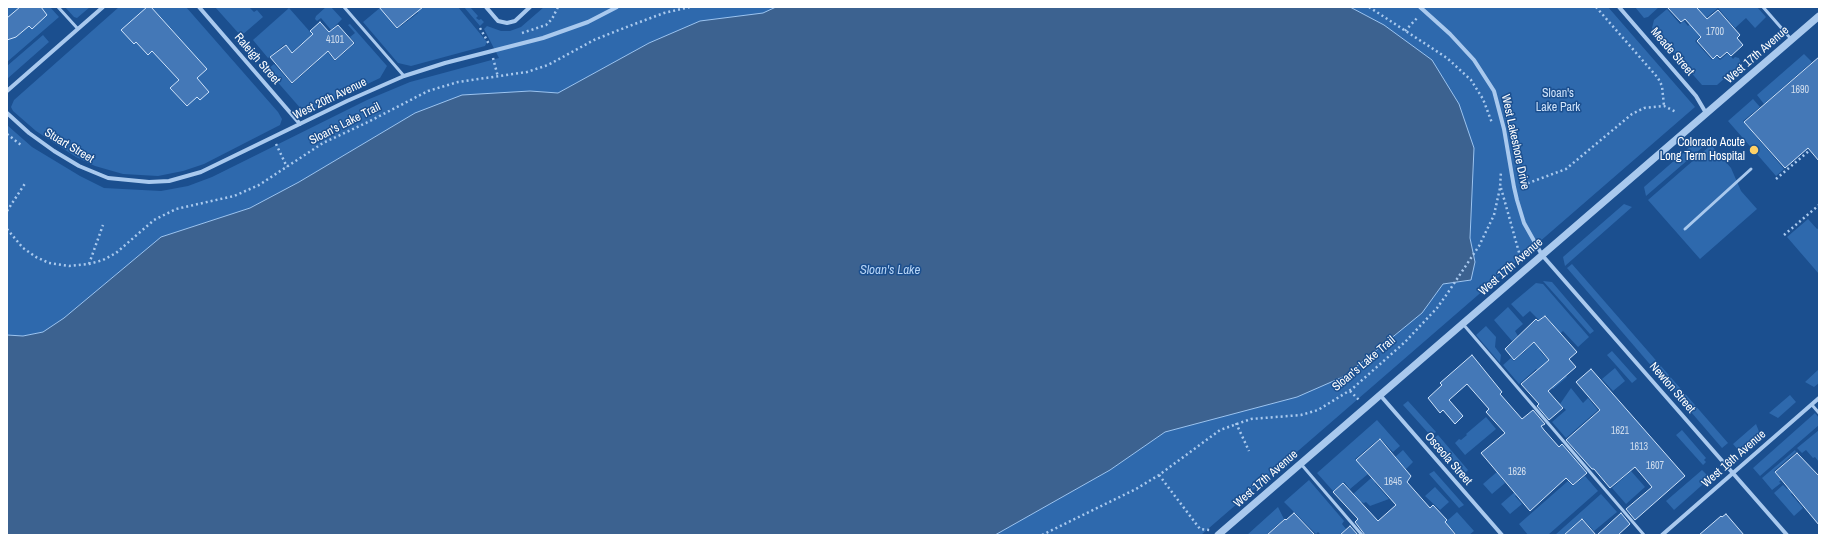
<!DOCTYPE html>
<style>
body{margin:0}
#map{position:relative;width:1826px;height:542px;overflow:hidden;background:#1b4f8f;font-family:"Archivo Narrow",sans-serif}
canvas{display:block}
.frame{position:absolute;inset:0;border:8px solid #fff;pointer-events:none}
</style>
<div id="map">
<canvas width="1826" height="542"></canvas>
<div class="frame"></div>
</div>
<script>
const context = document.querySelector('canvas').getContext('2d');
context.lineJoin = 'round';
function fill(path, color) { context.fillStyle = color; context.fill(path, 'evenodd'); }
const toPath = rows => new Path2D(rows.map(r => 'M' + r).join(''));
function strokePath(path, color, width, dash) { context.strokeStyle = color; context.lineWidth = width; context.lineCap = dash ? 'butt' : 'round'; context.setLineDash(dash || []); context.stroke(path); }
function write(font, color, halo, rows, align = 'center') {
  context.font = font + ' "Archivo Narrow",sans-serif'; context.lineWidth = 3; context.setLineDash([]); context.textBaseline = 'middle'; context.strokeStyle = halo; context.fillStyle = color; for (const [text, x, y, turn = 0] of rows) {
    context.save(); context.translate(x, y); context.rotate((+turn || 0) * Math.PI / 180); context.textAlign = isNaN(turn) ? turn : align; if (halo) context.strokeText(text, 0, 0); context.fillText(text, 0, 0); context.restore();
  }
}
fill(toPath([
 [7,7,50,7,59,17,7,62],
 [65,7,90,7,77,18,74,17],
 [119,7,186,7,278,112,282,119,280,125,204,164,183,171,158,176,123,174,95,166,76,157,36,131,13,111,11,107,14,100],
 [215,7,249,7,254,12,257,10,263,17,241,36],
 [326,7,331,7,342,19,331,30,321,18,317,21,315,19,316,16],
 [381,7,397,29,418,13,413,7,458,7,487,42,485,46,411,66,398,63,363,22],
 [464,7,470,7,478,16,476,18,479,20,481,19,484,22,480,26],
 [544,7,776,7,764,13,700,21,649,43,558,93,530,91,415,113,299,182,250,208,161,237,64,318,43,332,23,336,7,335,7,125,32,147,80,176,104,188,161,191,188,186,212,177,367,100,410,82,499,58,484,29,487,26,501,31,510,31,521,27],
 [1350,7,1608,7,1695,107,1201,535,995,535,1110,470,1165,432,1297,397,1422,313,1443,284,1475,262,1470,238,1474,148,1384,25],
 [1635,7,1659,7,1648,17,1644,18],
 [1696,7,1757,7,1766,17,1755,28,1746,18,1735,28,1718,8,1706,18],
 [289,8,312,34,302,43,312,34,335,61,355,43,350,37,355,33,348,25,350,24,387,66,380,78,309,112,302,110,267,70,274,64,292,84,318,61,302,43,292,52,285,44,268,58,253,40],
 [1667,9,1680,24,1684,21,1688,26,1698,17,1701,36,1695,41,1712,60,1716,56,1720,60,1728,53,1733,59,1735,57,1739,58,1741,64,1717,85,1702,85,1652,28,1654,20],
 [43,35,49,42,7,79,7,66],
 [1804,54,1812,62,1764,104,1757,95],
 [1753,99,1760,107,1743,121,1784,169,1776,176,1728,121],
 [1699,139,1704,146,1646,196,1644,187],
 [1711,145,1731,168,1741,191,1757,209,1700,259,1648,200],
 [1624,204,1632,207,1565,266,1563,257],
 [1808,219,1817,229,1819,228,1819,274,1787,237],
 [1572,264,1728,443,1722,448,1567,268],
 [1543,281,1552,282,1594,331,1590,334],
 [1536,283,1543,284,1589,337,1578,347,1563,331,1540,351,1548,360,1550,358,1567,377,1553,389,1536,369,1519,384,1503,365,1511,358,1514,361,1547,331,1545,329,1552,323,1545,315,1539,320,1530,311,1523,317,1511,304],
 [1508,307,1523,324,1515,331,1518,336,1512,341,1494,320],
 [1486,326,1496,337,1495,347,1501,355,1500,363,1476,335],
 [1612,351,1637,379,1632,383,1607,355],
 [1615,368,1625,381,1613,391,1602,379],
 [1819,369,1819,383,1814,387,1805,382],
 [1571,388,1583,403,1588,398,1598,410,1566,438,1552,422,1566,410,1560,404],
 [1790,395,1796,402,1778,418,1769,413],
 [1408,401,1436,432,1431,436,1403,405],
 [1815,413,1819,418,1819,425,1760,476,1753,468],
 [1486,417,1496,429,1465,455,1455,443,1459,439,1461,440,1467,435,1466,434],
 [1377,420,1400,446,1393,452,1380,438,1355,459,1368,474,1350,489,1344,482,1333,491,1317,473],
 [1756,424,1760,434,1739,451,1733,444],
 [1682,430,1706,458,1704,460,1706,462,1703,465,1676,435],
 [1819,430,1819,462,1815,457,1813,458,1806,450,1802,453,1797,448],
 [1438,435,1468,470,1465,473,1462,472,1433,439],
 [1403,450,1413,462,1406,469,1403,466,1395,465,1375,483,1389,499,1370,506,1366,502,1364,503,1354,499,1344,502],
 [1795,450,1796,452,1774,471,1781,480,1779,482,1781,483,1772,490,1762,478],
 [1520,452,1522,455,1499,475,1505,483,1492,494,1483,484],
 [1811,468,1814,471,1791,494,1803,508,1794,516,1774,493,1783,485,1787,489],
 [1702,470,1710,478,1674,510,1666,501],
 [1434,471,1464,505,1459,508,1429,474],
 [1539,471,1541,473,1515,496,1522,504,1510,514,1501,504],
 [1631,471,1645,487,1626,504,1612,488],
 [1585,476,1598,491,1548,535,1528,535,1519,524,1568,481,1573,486],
 [1309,480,1344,521,1342,524,1346,529,1339,535,1321,535,1318,532,1316,534,1284,502],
 [1435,487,1449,502,1440,510,1425,496],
 [1601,494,1617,512,1594,531,1582,518,1564,535,1555,535],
 [1278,507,1284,519,1268,533,1269,535,1247,535],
 [1457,512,1474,531,1469,535,1457,535,1453,530,1439,528]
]), '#2e69ad');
const water = toPath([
 [776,7,1350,7,1384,25,1432,60,1459,104,1474,148,1470,238,1475,262,1471,280,1443,284,1422,313,1345,376,1297,397,1165,432,1110,470,995,535,7,535,7,335,23,336,43,332,64,318,161,237,250,208,299,182,415,113,462,95,530,91,558,93,649,43,700,21,763,13,776,7]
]);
fill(water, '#3c6290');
strokePath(water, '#9cc4f0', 1);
const building = toPath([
 [20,7,41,7,47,15,32,29,29,26,16,37,7,40,7,18,20,7],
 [147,7,151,7,207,69,197,78,209,92,200,100,197,97,187,106,170,88,179,80,152,51,148,55,136,42,134,44,121,30,147,7],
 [379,7,423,7,397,28,379,7],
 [1667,7,1699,7,1697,8,1707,19,1718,10,1740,35,1737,38,1743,45,1731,56,1727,52,1720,58,1717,55,1713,59,1697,41,1701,37,1685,19,1681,22,1667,7],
 [320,22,329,32,338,25,354,43,335,60,328,51,292,83,270,57,286,45,292,53,313,34,310,31,320,22],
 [1819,57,1819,161,1808,148,1785,168,1744,122,1819,57],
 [1545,316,1577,352,1569,359,1576,367,1548,391,1563,408,1549,420,1537,406,1539,404,1521,384,1549,360,1534,342,1514,360,1505,349,1536,319,1538,321,1545,316],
 [1472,355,1502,392,1500,394,1522,419,1533,410,1545,424,1541,426,1544,430,1559,447,1562,444,1587,473,1573,485,1566,478,1530,511,1481,453,1505,433,1486,412,1489,409,1467,384,1449,400,1463,416,1455,424,1443,410,1440,413,1428,398,1442,385,1440,383,1472,355],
 [1591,369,1685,476,1635,520,1626,509,1652,487,1635,467,1610,488,1594,469,1592,469,1566,440,1600,410,1576,382,1591,369],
 [1380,439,1411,476,1407,482,1430,508,1433,505,1447,520,1445,522,1456,535,1365,535,1355,522,1358,519,1333,492,1343,483,1378,521,1396,505,1356,460,1380,439],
 [1797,453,1819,476,1819,525,1775,472,1797,453],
 [1294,513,1315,535,1267,535,1285,519,1286,520,1294,513],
 [1621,513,1630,524,1618,535,1597,535,1621,513],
 [1726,514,1744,535,1699,535,1721,516,1722,517,1726,514],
 [1582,519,1596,535,1564,535,1582,519],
 [1350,526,1358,535,1340,535,1350,526]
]);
fill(building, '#4478b7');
strokePath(building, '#cfe3fa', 1);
strokePath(toPath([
 [1369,7,1447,58,1471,80,1483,99,1492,123],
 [1596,7,1658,78,1662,86,1664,106],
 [480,28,489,44],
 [1405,31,1418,17],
 [522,33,546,25,552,19,558,7],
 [493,58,498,77],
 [7,134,21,145],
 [276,144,287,167],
 [1776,179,1810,150],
 [1523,185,1566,169,1632,114,1644,108,1664,106,1676,112],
 [1501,188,1520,256],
 [7,211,26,182],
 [7,229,23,248,36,257,49,263,69,266,89,264,103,260,116,253,154,220,176,209,234,196,259,185,323,143,366,123,428,91,458,82,527,72,548,65,594,40,624,28,664,13,690,7],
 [1784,235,1819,205],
 [89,264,103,225],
 [1350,391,1360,401],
 [1236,423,1249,451],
 [1159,475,1200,529,1210,530],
 [1042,535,1136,489,1159,475,1220,430,1251,419,1301,415,1318,410,1352,389,1405,342,1437,308,1447,294,1479,246,1494,215,1500,188,1501,171]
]), '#a9c9ee', 2.5, [2, 3]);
strokePath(toPath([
 [58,7,78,29],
 [344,7,404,76],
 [1763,7,1791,39],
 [1685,229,1751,169],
 [1463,324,1644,535],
 [1812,405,1819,413],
 [1301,464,1362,535]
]), '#a9c9ee', 3);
strokePath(toPath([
 [199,7,300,124],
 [486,7,498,21,507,23,515,21,530,7],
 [1420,7,1450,34,1474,60,1494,91,1504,129,1514,187,1517,200,1524,223,1542,255,1787,535],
 [1619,7,1696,96,1706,113],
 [7,91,103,7],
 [7,113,29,133,54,151,79,166,108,178,149,182,169,181,201,172,347,101,404,76,445,63,543,38,588,22,617,7],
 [1380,395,1502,535],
 [1662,535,1819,398]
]), '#a9c9ee', 4);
strokePath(toPath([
 [1218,535,1819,16]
]), '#a9c9ee', 7);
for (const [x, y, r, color] of [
 [1754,150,5,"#ffd166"]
]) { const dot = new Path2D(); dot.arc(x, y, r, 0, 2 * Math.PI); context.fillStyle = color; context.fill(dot); strokePath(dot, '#1b4f8f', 1.5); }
write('10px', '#d0dded', null, [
 ["1700",1715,32],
 ["4101",335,40],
 ["1690",1800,90],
 ["1621",1620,431],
 ["1613",1639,447],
 ["1607",1655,466],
 ["1626",1517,472],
 ["1645",1393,482]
]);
write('12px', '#fff', '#1b4f8f', [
 ["Meade Street",1672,52,49],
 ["West 17th Avenue",1757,55,-41],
 ["Raleigh Street",257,59,49],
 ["West 20th Avenue",330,99,-26],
 ["Sloan's Lake Trail",345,124,-27],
 ["West Lakeshore Drive",1515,142,78],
 ["Stuart Street",69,146,31],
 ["West 17th Avenue",1511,267,-41],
 ["Sloan's Lake Trail",1364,364,-40],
 ["Newton Street",1672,388,49],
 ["Osceola Street",1448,459,49],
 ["West 16th Avenue",1734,459,-41],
 ["West 17th Avenue",1266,479,-41]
]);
write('12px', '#cfe3fa', '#1b4f8f', [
 ["Sloan's",1558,94],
 ["Lake Park",1558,108]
]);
write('12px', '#fff', '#1b4f8f', [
 ["Colorado Acute",1745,143],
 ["Long Term Hospital",1745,157]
], 'right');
write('italic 13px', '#b5d3f5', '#1b4f8f', [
 ["Sloan's Lake",890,271]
]);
</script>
